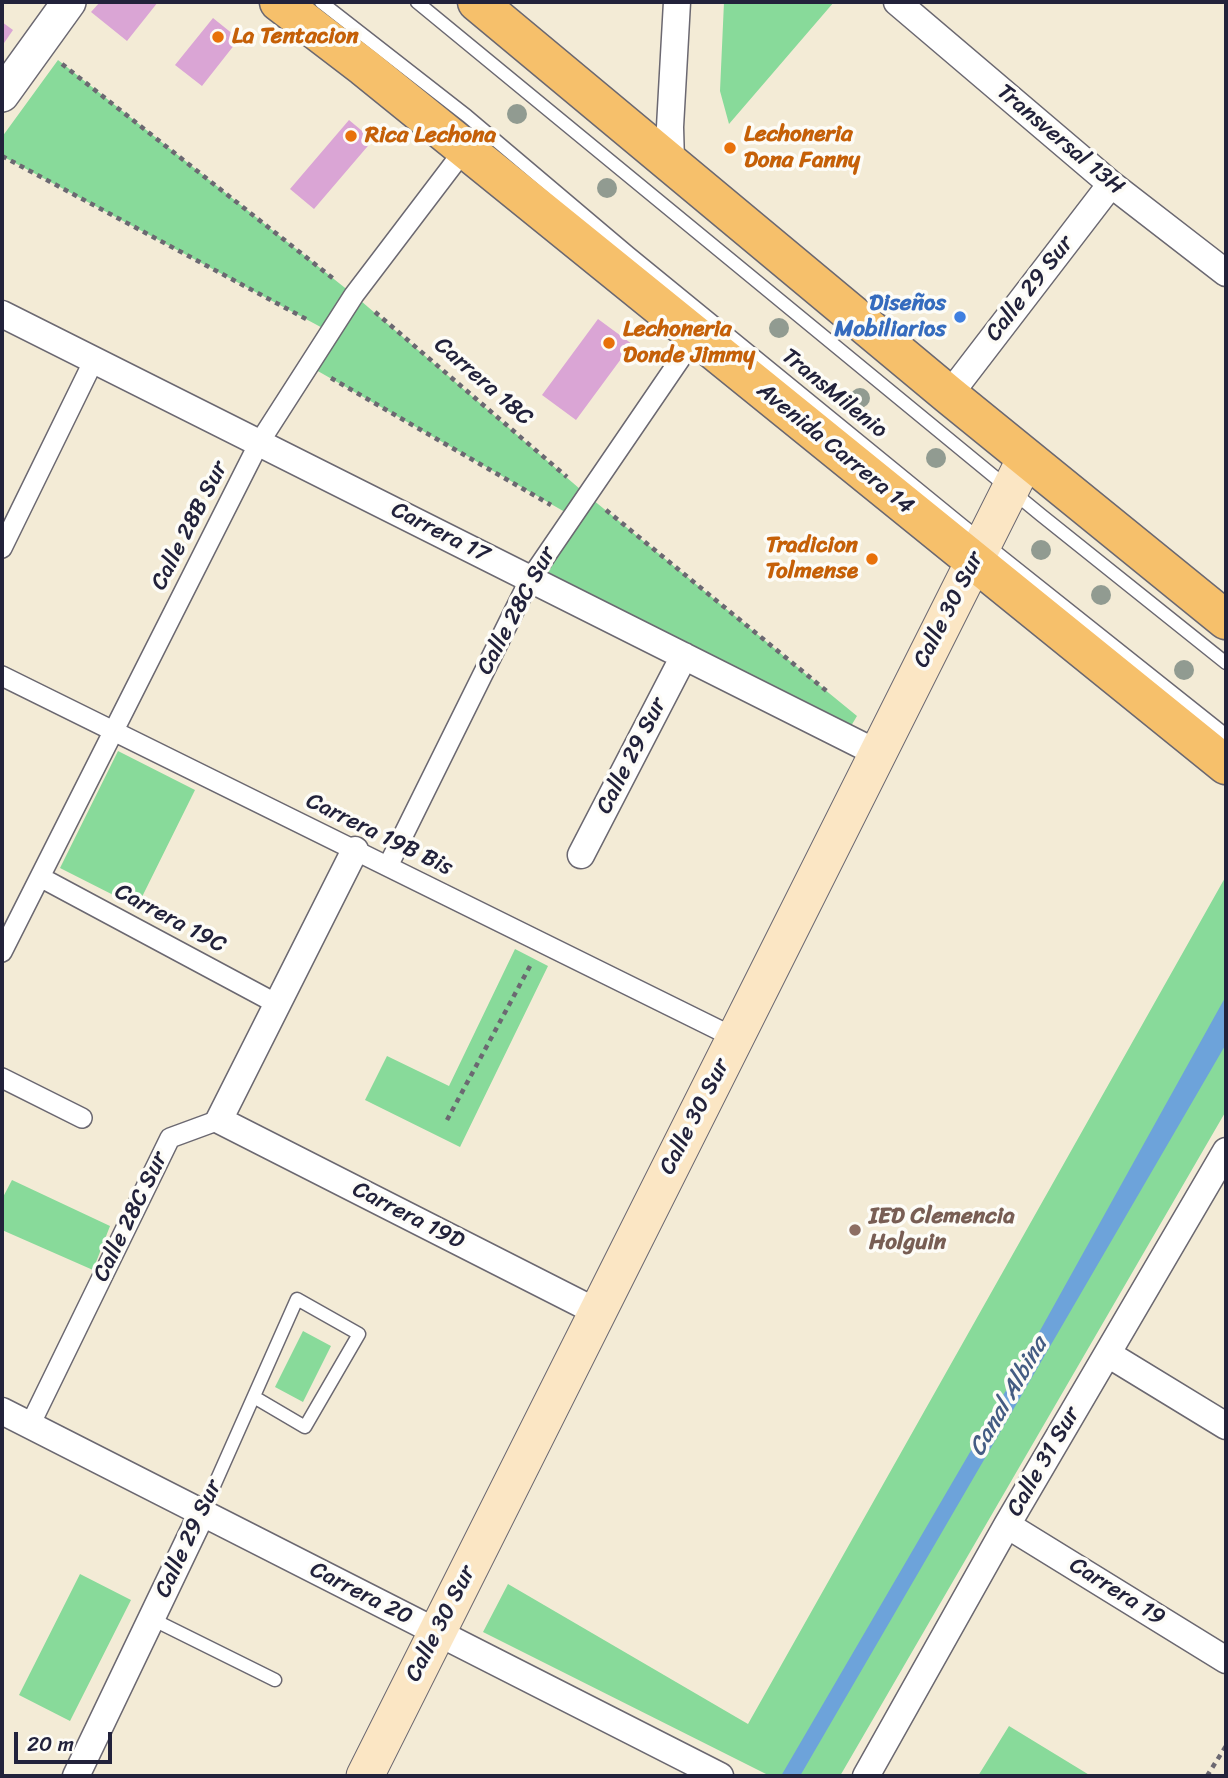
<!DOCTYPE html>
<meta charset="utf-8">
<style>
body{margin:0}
#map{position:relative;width:1228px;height:1778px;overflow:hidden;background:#f3ebd6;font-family:Sriracha,sans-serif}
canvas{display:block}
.frame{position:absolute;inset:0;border:4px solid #22223b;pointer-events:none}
.scale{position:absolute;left:14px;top:1732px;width:98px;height:32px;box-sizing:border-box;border:4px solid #22223b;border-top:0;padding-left:9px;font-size:21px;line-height:24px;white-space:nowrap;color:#22223b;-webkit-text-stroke:5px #fdfcf7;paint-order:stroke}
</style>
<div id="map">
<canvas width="1228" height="1778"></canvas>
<div class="frame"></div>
<div class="scale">20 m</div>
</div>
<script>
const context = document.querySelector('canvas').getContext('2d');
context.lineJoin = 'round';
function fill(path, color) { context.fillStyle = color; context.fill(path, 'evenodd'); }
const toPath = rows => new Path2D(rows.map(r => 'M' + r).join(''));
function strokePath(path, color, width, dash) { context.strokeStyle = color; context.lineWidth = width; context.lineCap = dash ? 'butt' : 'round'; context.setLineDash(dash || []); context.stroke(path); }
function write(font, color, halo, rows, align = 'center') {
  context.font = font + ' Sriracha,sans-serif'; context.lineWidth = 7; context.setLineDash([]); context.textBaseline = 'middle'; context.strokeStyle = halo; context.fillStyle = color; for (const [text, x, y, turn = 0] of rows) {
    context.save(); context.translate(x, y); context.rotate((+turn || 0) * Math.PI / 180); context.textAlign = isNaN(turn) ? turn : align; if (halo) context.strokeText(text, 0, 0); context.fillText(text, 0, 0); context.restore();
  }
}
fill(toPath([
 [724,2,834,2,729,124,720,91],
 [58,60,354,295,587,495,857,716,851,726,537,568,572,516,309,366,330,332,2,156,2,137],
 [118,751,195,790,137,907,60,868],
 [1226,876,1226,1111,840,1776,770,1776,483,1632,508,1584,748,1724],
 [515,949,548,966,460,1147,365,1100,387,1056,449,1086],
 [12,1180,110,1226,93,1270,2,1230,2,1199],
 [303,1331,331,1346,303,1402,275,1387],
 [80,1574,131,1600,70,1721,19,1695],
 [1009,1726,1091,1776,978,1776]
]), '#88da9a');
fill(toPath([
 [1226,996,1226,1044,800,1776,781,1776,1022,1363]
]), '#6da3da');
fill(toPath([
 [100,2,158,2,127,41,91,12],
 [213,18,239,39,202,86,175,65],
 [2,22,13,30,2,46],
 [349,120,373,140,314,209,290,189],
 [598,319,632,344,576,420,542,395]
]), '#daa5d5');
const service = toPath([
 [321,2,467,116,629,253,962,525,1226,735],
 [417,2,1041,515,1226,663],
 [202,1513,297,1299,359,1334,305,1427,254,1397],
 [152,1619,275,1680]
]);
const pedestrian = toPath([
 [2,548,94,360],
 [2,676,735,1038],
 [388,866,530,579,696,336],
 [40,877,277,1004],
 [2,952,259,443,354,295,465,149],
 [2,1078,82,1118],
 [30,1425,170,1138,219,1120]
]);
const minor = toPath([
 [897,2,1111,184,1226,273],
 [671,163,670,127,677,2],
 [2,314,877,753],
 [949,395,1111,184],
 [355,850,219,1120,597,1312],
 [581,855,684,656],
 [1108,1354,1226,1426],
 [2,1411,720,1776],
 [1007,1525,1226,1660],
 [76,1776,202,1513],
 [866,1776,1007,1525,1226,1151]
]);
const tertiary = toPath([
 [2,95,69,2]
]);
const secondary = toPath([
 [365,1776,1026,458]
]);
const primary = toPath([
 [279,2,364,67,1226,765],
 [477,2,949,395,1226,620]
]);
strokePath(service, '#6b6871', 15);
strokePath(pedestrian, '#6b6871', 22);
strokePath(minor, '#6b6871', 29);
strokePath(tertiary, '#6b6871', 36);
strokePath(secondary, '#6b6871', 39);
strokePath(primary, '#6b6871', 41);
strokePath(toPath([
 [62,64,335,280],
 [2,156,308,320],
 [375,312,567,477],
 [331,378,551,505],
 [606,510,829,693],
 [447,1120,530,966],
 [1207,1776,1226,1746]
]), '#6b6871', 4.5, [5, 5]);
strokePath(service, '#fff', 12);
strokePath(pedestrian, '#fff', 19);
strokePath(minor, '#fff', 26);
strokePath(tertiary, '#fff', 33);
strokePath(secondary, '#fbe6c4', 37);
strokePath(primary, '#f6c06b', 38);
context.fillStyle = '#919b91';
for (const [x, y] of [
 [517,114],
 [607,188],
 [779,328],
 [860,398],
 [936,458],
 [1041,550],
 [1101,595],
 [1184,670]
]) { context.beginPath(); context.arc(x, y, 10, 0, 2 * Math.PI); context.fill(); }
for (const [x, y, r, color] of [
 [218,37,7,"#e8710a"],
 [351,136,7,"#e8710a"],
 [730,148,7,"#e8710a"],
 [960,317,7,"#3f7fe0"],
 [609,343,7,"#e8710a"],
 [872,559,7,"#e8710a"],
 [855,1230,7,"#8d6e63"]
]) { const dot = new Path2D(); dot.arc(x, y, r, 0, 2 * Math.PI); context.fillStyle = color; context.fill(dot); strokePath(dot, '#fdfcf7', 2.5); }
write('bold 23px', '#c56008', '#fdfcf7', [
 ["La Tentacion",232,37],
 ["Lechoneria",744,135],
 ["Dona Fanny",744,161],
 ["Rica Lechona",365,136],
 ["Lechoneria",623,330],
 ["Donde Jimmy",623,356],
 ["Tradicion",858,546,"right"],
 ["Tolmense",858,572,"right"]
], 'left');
write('23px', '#22223b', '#fdfcf7', [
 ["Transversal 13H",1060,140,40],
 ["Calle 29 Sur",1030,289,-52],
 ["Carrera 18C",483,382,41],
 ["TransMilenio",834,394,39],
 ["Avenida Carrera 14",835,449,39],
 ["Calle 28B Sur",190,526,-63],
 ["Carrera 17",440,533,27],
 ["Calle 30 Sur",949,610,-63],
 ["Calle 28C Sur",517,611,-62],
 ["Calle 29 Sur",632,756,-63],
 ["Carrera 19B Bis",379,835,26],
 ["Carrera 19C",170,919,28],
 ["Calle 30 Sur",695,1117,-63],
 ["Carrera 19D",408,1216,27],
 ["Calle 28C Sur",131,1217,-64],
 ["Calle 31 Sur",1044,1462,-60],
 ["Calle 29 Sur",189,1539,-65],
 ["Carrera 19",1117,1592,32],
 ["Carrera 20",361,1594,27],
 ["Calle 30 Sur",441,1624,-63]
]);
write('bold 23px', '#366cbe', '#fdfcf7', [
 ["Diseños",946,304],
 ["Mobiliarios",946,330]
], 'right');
write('bold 23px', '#785e54', '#fdfcf7', [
 ["IED Clemencia",869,1217],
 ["Holguin",869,1243]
], 'left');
write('italic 24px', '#445c83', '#fdfcf7', [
 ["Canal Albina",1009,1397,-60]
]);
</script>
